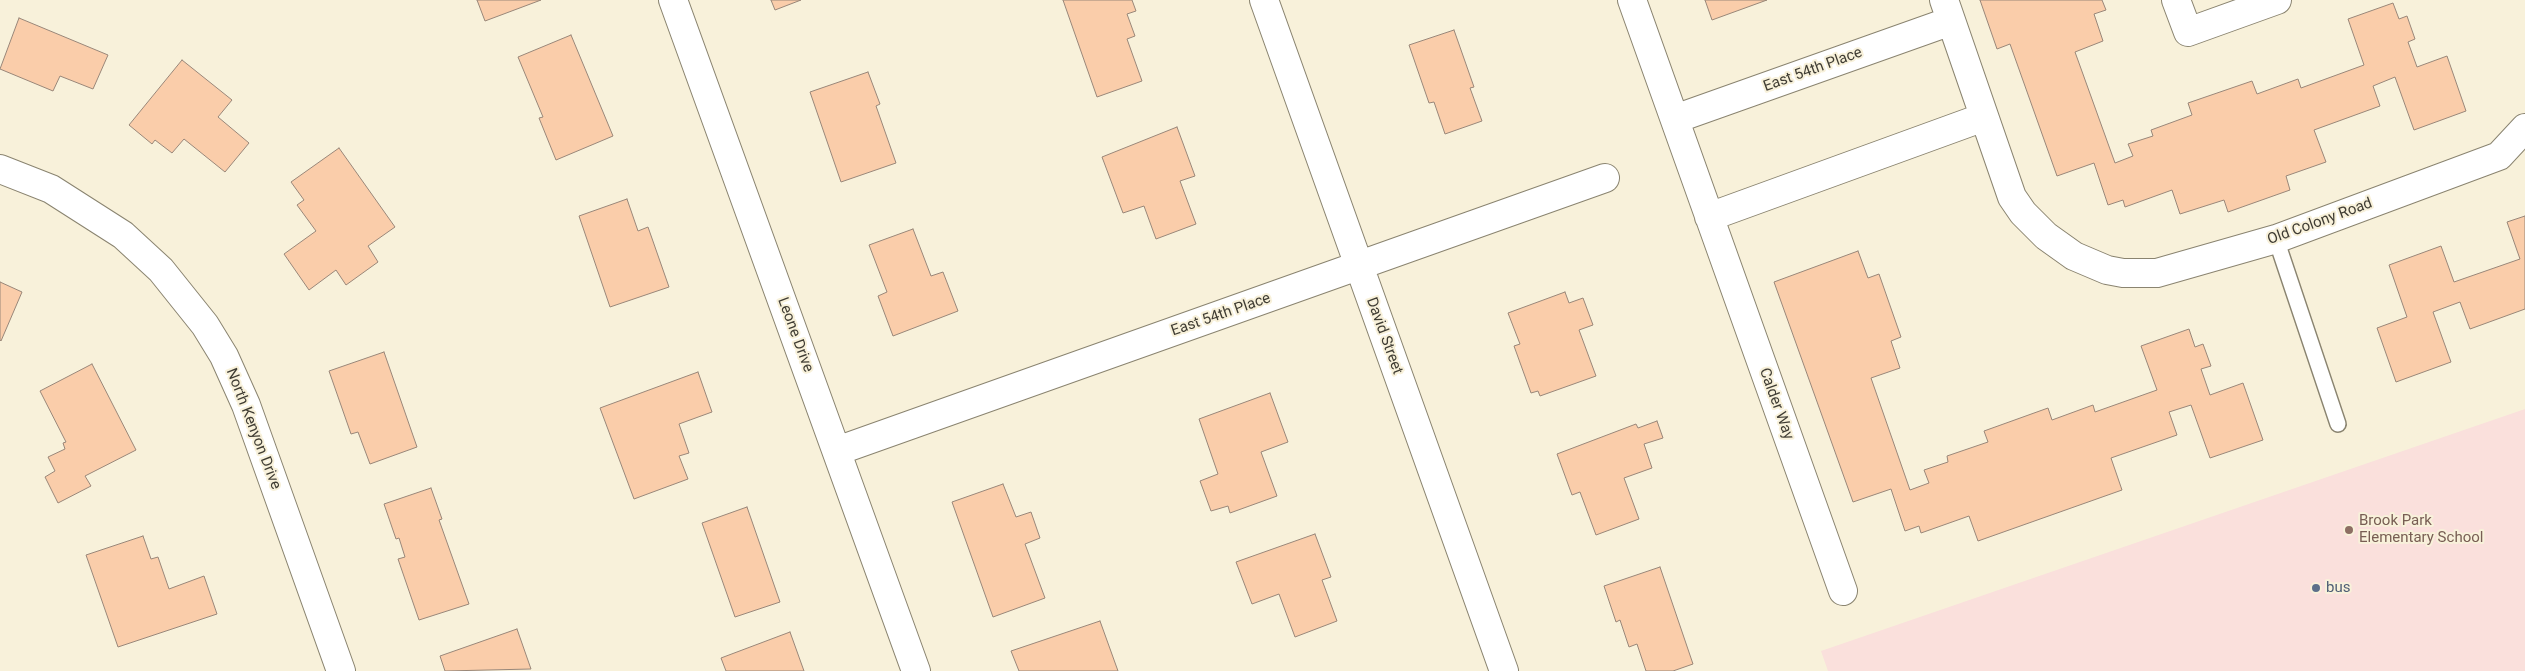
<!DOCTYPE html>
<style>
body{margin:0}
canvas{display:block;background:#f8f1da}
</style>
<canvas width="2525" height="671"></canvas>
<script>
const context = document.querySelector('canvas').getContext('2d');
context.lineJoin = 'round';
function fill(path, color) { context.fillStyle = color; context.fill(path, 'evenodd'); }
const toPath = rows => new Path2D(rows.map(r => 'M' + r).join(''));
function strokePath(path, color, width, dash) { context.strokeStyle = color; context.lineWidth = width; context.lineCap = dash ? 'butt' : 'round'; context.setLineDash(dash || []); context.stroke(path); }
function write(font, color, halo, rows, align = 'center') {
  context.font = font + ' Roboto,sans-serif'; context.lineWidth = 4; context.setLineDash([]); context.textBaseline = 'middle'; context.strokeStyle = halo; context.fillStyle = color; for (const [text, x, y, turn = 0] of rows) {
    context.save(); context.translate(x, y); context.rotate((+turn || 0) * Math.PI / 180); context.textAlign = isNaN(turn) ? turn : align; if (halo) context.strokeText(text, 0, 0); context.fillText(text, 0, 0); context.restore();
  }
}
fill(toPath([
 [2525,409,2525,671,1828,671,1821,651]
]), '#fae0dc');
const building = toPath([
 [477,0,541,0,485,21,477,0],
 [771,0,801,0,775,10,771,0],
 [1063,0,1132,0,1136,11,1127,14,1135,36,1127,39,1142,81,1097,97,1063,0],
 [1705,0,1767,0,1712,20,1705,0],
 [1980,0,2102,0,2106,10,2094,14,2103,41,2075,52,2115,163,2133,156,2128,144,2153,136,2151,130,2192,115,2188,103,2252,81,2257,94,2298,79,2301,88,2364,65,2348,19,2393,3,2399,19,2407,16,2415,39,2408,42,2417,67,2447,56,2466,111,2414,130,2395,77,2373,86,2380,106,2314,130,2326,162,2286,176,2290,190,2228,212,2224,200,2180,214,2172,190,2125,207,2123,200,2108,205,2094,163,2057,176,2010,44,1997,49,1980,0],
 [19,18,108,55,93,89,60,76,53,91,0,69,19,18],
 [1454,30,1474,87,1470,88,1482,121,1445,134,1434,102,1429,103,1409,45,1454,30],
 [571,35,613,136,556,160,539,118,543,117,518,57,571,35],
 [182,60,232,100,218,117,249,143,225,172,184,139,172,153,155,140,152,144,129,125,182,60],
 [868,72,880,104,876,106,896,163,841,182,810,92,868,72],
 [1177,127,1195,176,1180,181,1196,224,1156,239,1144,206,1123,213,1102,157,1177,127],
 [339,148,395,227,368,246,378,262,346,285,336,270,309,290,284,254,316,231,297,205,304,200,291,182,339,148],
 [627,199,638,231,648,227,669,287,610,307,579,216,627,199],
 [2525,216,2525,309,2470,329,2460,302,2433,312,2451,362,2396,382,2377,328,2407,317,2389,265,2441,246,2454,282,2520,259,2507,222,2525,216],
 [913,229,931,276,943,272,958,311,893,336,878,296,887,292,869,245,913,229],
 [1858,251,1868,278,1879,274,1901,337,1891,341,1900,368,1871,378,1910,490,1929,483,1924,470,1948,462,1947,456,1988,442,1984,431,2048,408,2052,420,2093,405,2095,412,2157,390,2141,346,2189,329,2195,347,2203,344,2211,366,2201,369,2210,395,2243,383,2263,440,2210,458,2191,405,2169,412,2177,435,2111,458,2122,490,1978,541,1969,516,1921,533,1919,526,1905,531,1891,489,1853,502,1774,282,1858,251],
 [0,282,22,292,1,341,0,340,0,282],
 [1565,292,1569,303,1583,298,1593,325,1579,330,1596,376,1540,396,1538,391,1531,393,1514,346,1520,344,1508,313,1565,292],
 [384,352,417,447,370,464,358,432,351,434,329,371,384,352],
 [92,364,136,450,85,476,91,486,58,503,45,477,55,471,48,457,65,449,63,443,66,442,40,391,92,364],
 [698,372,712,412,679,424,689,453,679,456,688,479,634,499,600,408,698,372],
 [1270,393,1288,442,1261,452,1277,496,1230,513,1228,506,1211,511,1200,481,1218,474,1199,419,1270,393],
 [1657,421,1663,438,1644,444,1652,468,1624,478,1639,519,1596,535,1580,492,1572,495,1557,454,1636,424,1638,428,1657,421],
 [1003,484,1016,517,1031,512,1040,538,1025,544,1045,598,993,617,952,502,1003,484],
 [431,488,442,519,439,520,469,604,419,620,398,559,405,557,399,538,396,539,384,504,431,488],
 [747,507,780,602,735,617,702,523,747,507],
 [1315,534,1331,577,1322,580,1337,621,1295,637,1279,594,1252,604,1236,562,1315,534],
 [143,536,151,559,158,557,169,589,204,576,217,614,118,647,86,555,143,536],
 [1660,567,1693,664,1673,671,1646,671,1637,644,1629,647,1620,620,1616,622,1604,586,1660,567],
 [1100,621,1118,671,1019,671,1011,651,1100,621],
 [517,629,531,669,445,671,440,656,517,629],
 [790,632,804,671,726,671,721,658,790,632]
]);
fill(building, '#facdaa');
strokePath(building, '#998779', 1);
const service = toPath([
 [2276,239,2338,424]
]);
const minor = toPath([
 [673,0,916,671],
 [1264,0,1504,671],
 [1632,0,1843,591],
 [1944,0,2012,197,2023,213,2046,236,2074,256,2107,270,2123,273,2157,273,2276,239,2499,156,2525,128],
 [2176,0,2188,32,2277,0],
 [1675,119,1951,21],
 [0,169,51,189,123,235,161,270,205,325,224,356,246,405,341,671],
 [1709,217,1984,117],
 [837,451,1605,178]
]);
strokePath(service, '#8a8470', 18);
strokePath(minor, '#8a8470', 30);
strokePath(service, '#fff', 15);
strokePath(minor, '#fff', 28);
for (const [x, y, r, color] of [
 [2349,530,5,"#8d6e63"],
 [2316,588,5,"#5c6f8a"]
]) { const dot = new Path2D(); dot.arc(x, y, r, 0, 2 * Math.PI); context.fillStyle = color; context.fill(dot); strokePath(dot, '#f8f1da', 2); }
write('15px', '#3f3c33', '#f8f1da', [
 ["East 54th Place",1813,70,-20],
 ["Old Colony Road",2320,222,-20],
 ["East 54th Place",1221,315,-19],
 ["Leone Drive",795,335,70],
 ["David Street",1384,336,70],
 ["Calder Way",1776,404,70],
 ["North Kenyon Drive",253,429,69]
]);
write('15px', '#785e54', '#f8f1da', [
 ["Brook Park",2359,521],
 ["Elementary School",2359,538]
], 'left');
write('15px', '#4e5e75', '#f8f1da', [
 ["bus",2326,588]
], 'left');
</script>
